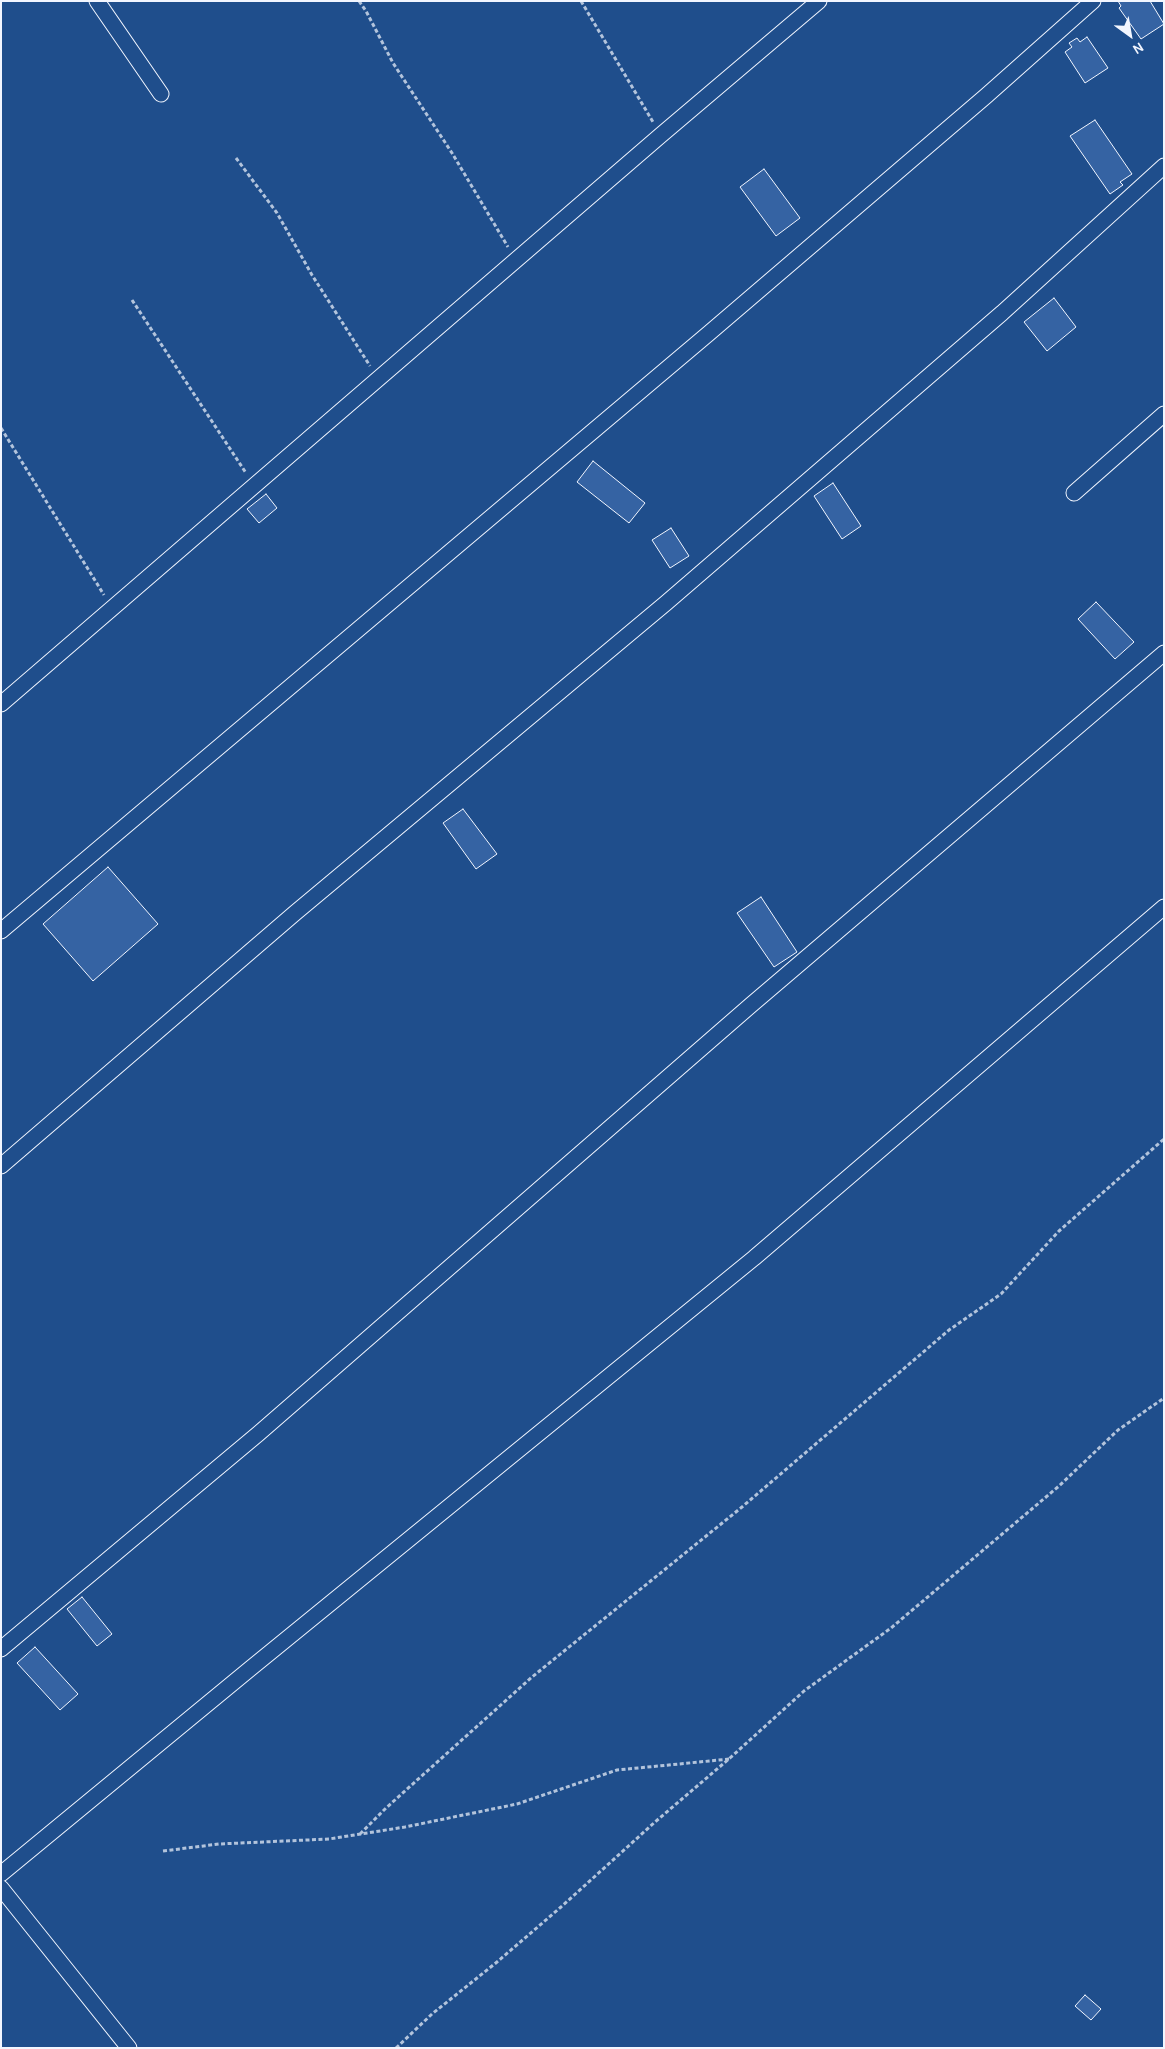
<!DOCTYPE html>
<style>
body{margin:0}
#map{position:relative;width:1165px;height:2049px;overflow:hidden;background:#1f4e8c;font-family:Karla,sans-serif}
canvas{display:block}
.frame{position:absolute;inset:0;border:2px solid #f2f6ff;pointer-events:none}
.north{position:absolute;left:1105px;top:10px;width:50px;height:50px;-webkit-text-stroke:4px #1f4e8c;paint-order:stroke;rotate:148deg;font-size:14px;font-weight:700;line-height:20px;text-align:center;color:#f2f6ff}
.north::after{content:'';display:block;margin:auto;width:18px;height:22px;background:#f2f6ff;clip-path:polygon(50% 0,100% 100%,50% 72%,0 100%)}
</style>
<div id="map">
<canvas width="1165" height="2049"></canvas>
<div class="frame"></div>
<div class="north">N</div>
</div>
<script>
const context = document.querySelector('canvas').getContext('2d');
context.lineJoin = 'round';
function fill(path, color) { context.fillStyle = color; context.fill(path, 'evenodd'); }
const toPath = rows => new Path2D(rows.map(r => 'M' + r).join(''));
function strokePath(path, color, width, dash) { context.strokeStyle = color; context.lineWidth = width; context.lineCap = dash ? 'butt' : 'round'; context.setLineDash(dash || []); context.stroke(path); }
const building = toPath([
 [1118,1,1150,1,1164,24,1141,39,1119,8,1121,6,1118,1],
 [1087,37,1108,68,1085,83,1065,52,1072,47,1069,43,1077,38,1080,42,1087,37],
 [1095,120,1132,174,1120,182,1123,185,1110,194,1070,136,1095,120],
 [764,169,800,218,776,236,740,187,764,169],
 [1054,298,1076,327,1047,351,1024,322,1054,298],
 [593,461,645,503,629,523,577,482,593,461],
 [833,483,861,526,842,539,814,496,833,483],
 [266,494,277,508,259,523,247,509,266,494],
 [671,528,689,556,670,568,652,540,671,528],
 [1096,602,1134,642,1115,659,1078,619,1096,602],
 [463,809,497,854,476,869,443,823,463,809],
 [108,867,158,924,93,981,43,924,108,867],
 [761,897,797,952,774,967,737,913,761,897],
 [82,1597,112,1634,97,1646,67,1609,82,1597],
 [35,1647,78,1694,60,1710,17,1663,35,1647],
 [1085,1995,1101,2009,1091,2020,1075,2006,1085,1995]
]);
fill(building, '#3563a3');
strokePath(building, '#f2f6ff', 1);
const minor = toPath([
 [97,1,161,94],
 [1074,493,1164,414],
 [1,704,661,135,819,1],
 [1,931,708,334,986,96,1093,1],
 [1,1166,295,913,666,603,1002,313,1164,166],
 [1,1649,258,1434,751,1005,1164,653],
 [1,1874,251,1668,754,1258,1164,907],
 [1,1888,129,2048]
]);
strokePath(minor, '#f2f6ff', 17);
strokePath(toPath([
 [359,1,366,11,393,63,452,153,508,247],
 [581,1,653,122],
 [236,158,277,213,312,275,370,366],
 [132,300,246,473],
 [1,428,104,595],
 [360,1834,386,1808,532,1677,742,1507,949,1330,1001,1294,1059,1231,1164,1139],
 [163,1851,219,1844,329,1839,405,1827,517,1804,617,1770,730,1759],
 [396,2048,432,2014,497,1962,561,1907,655,1822,730,1758,804,1691,891,1628,1059,1486,1118,1430,1164,1398]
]), '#b3c4dc', 3, [4, 2.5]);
strokePath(minor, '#1f4e8c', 15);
</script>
